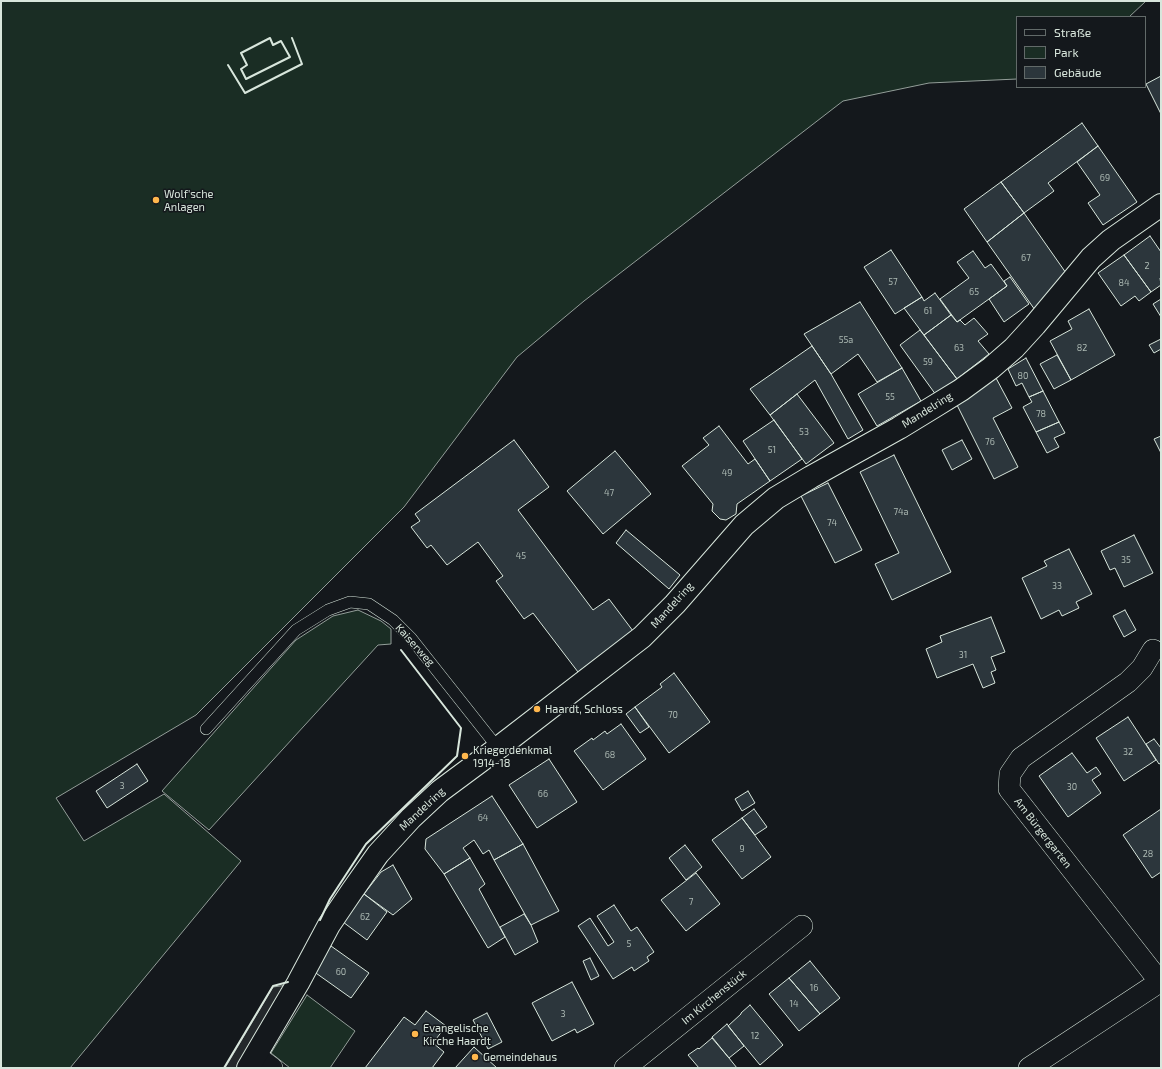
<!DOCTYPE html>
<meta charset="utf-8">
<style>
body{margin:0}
#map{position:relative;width:1162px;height:1069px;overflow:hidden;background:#14181c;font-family:"Exo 2",sans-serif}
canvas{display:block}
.frame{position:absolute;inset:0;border:2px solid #d8e6dc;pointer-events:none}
.legend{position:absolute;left:1016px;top:16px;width:130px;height:72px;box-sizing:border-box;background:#14181c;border:1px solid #626a69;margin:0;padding:5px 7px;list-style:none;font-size:12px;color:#d8e6dc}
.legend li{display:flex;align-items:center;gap:8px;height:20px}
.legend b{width:20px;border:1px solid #626a69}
</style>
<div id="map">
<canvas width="1162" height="1069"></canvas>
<div class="frame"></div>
<ul class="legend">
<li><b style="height:5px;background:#14181c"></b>Straße</li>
<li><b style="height:11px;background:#1a2d24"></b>Park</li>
<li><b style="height:11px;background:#2c363c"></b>Gebäude</li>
</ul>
</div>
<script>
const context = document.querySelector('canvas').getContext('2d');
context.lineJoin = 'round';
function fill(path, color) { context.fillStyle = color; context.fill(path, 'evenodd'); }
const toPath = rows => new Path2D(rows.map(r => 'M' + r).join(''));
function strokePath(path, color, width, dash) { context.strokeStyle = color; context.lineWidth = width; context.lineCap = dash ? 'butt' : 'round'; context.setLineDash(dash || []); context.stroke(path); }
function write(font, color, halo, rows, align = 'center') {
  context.font = font + ' "Exo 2",sans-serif'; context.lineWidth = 3; context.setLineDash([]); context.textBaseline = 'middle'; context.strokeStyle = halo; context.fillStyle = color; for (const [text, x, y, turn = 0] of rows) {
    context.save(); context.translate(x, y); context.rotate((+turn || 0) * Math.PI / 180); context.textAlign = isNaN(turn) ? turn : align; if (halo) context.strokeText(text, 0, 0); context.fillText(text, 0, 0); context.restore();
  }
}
const green = toPath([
 [1,1,1146,1,1129,17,1017,17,1017,79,929,83,843,101,584,301,517,357,404,507,196,715,56,798,84,841,164,794,241,861,70,1068,1,1068,1,1],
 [358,610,381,621,391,629,391,644,378,645,209,830,162,791,296,640,333,616,358,610],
 [307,995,355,1031,330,1068,290,1068,271,1053,307,995]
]);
fill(green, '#1a2d24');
strokePath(green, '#939e99', 1);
const parking = toPath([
 [288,985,239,1068,225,1068,273,987,288,985]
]);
fill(parking, '#24282b');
strokePath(parking, '#939e99', 1);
const building = toPath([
 [1161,76,1161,114,1146,84,1161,76],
 [1082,123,1098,146,1048,183,1054,191,1024,213,1001,182,1082,123],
 [1098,146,1137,202,1103,225,1088,203,1100,195,1077,162,1098,146],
 [1001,182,1024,213,987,242,964,209,1001,182],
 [1024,213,1066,273,1035,310,987,242,1024,213],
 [1150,236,1161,252,1161,277,1160,278,1161,285,1151,292,1124,255,1150,236],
 [891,250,922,297,895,314,864,267,891,250],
 [973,251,985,268,991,264,1007,286,957,322,940,299,969,278,957,262,973,251],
 [1124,255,1151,292,1139,301,1135,296,1121,306,1098,273,1124,255],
 [1010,277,1029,304,1004,322,989,299,1007,286,1004,281,1010,277],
 [935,293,951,315,924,335,904,308,922,297,924,301,935,293],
 [1161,299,1161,317,1153,304,1161,299],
 [860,302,902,368,877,382,858,354,831,374,804,334,860,302],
 [1089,309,1115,355,1071,380,1050,341,1072,329,1068,321,1089,309],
 [951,315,957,322,960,320,965,325,974,318,988,334,978,341,989,354,957,379,924,335,951,315],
 [920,330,957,379,936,395,900,345,920,330],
 [1161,339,1161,349,1154,353,1149,345,1161,339],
 [812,346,831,374,863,430,848,439,815,380,770,415,750,389,812,346],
 [1057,355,1071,380,1054,389,1040,364,1057,355],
 [1026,358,1043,391,1029,397,1022,383,1016,386,1008,369,1026,358],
 [902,368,921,401,877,426,858,394,902,368],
 [996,378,1012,408,993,418,1018,467,994,479,954,399,996,378],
 [1043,391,1059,422,1036,432,1023,407,1032,402,1029,397,1043,391],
 [797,394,834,443,806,464,770,415,797,394],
 [774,420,802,459,770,481,743,441,774,420],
 [1059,422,1065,433,1054,438,1059,447,1047,453,1036,432,1059,422],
 [719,426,748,464,755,459,770,481,737,504,736,514,726,520,720,519,712,511,713,504,682,466,709,445,703,438,719,426],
 [1161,436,1161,453,1154,439,1161,436],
 [514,440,549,487,518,510,593,610,609,599,633,631,578,672,533,613,524,619,496,581,503,576,478,542,447,565,431,545,427,548,411,527,420,521,415,514,514,440],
 [962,440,972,459,952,470,942,450,962,440],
 [615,451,651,494,603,534,567,491,615,451],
 [894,455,951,572,892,600,875,564,899,553,860,472,894,455],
 [828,483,862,550,835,563,801,496,828,483],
 [626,530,680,575,669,589,616,543,626,530],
 [1134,535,1153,573,1124,587,1115,568,1110,570,1101,551,1134,535],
 [1069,549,1092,594,1076,602,1079,608,1062,616,1059,610,1041,619,1022,578,1047,566,1044,561,1069,549],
 [1125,610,1136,630,1124,637,1113,616,1125,610],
 [991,617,1005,652,991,657,996,670,991,672,995,683,983,688,973,664,937,678,926,649,942,642,940,636,991,617],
 [674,673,710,722,669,753,635,707,662,687,660,684,674,673],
 [635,707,649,727,640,733,626,714,635,707],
 [1128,717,1156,760,1124,781,1096,738,1128,717],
 [621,724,646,759,603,790,574,751,592,738,593,740,605,731,607,734,621,724],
 [1154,739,1161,748,1161,763,1159,764,1146,744,1154,739],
 [1072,753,1087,773,1096,767,1101,774,1092,780,1101,793,1068,817,1039,776,1072,753],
 [549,759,577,802,537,828,509,785,549,759],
 [137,764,148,781,107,808,96,791,137,764],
 [748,791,755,803,742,811,735,799,748,791],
 [492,796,523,844,494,860,489,850,483,854,474,840,463,848,470,858,444,874,425,849,426,839,492,796],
 [754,809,767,827,755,835,742,818,754,809],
 [1161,809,1161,872,1152,878,1123,835,1161,809],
 [742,818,771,857,742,879,712,840,742,818],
 [523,844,559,911,531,925,494,860,523,844],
 [685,845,702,867,686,880,669,858,685,845],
 [470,858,485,884,479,889,505,937,488,948,444,874,470,858],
 [393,865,412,899,393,915,364,894,381,872,393,865],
 [696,873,720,904,686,931,661,900,696,873],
 [364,894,387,912,367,940,343,922,364,894],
 [614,905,631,931,637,927,654,952,647,957,649,961,634,971,632,967,613,979,578,926,590,918,608,946,614,942,597,916,614,905],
 [524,914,531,925,538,942,515,955,500,927,524,914],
 [331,946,369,973,351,998,313,971,331,946],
 [590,958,599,976,591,980,583,961,590,958],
 [810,961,840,998,820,1014,789,978,810,961],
 [789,978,820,1014,799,1031,769,994,789,978],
 [572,982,594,1024,577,1033,575,1029,552,1041,532,1003,572,982],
 [750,1005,783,1045,760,1065,728,1026,741,1014,741,1013,750,1005],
 [426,1011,446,1026,433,1043,444,1052,432,1068,365,1068,404,1017,415,1025,426,1011],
 [487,1013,502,1042,488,1049,473,1020,487,1013],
 [727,1024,744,1046,729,1058,712,1037,727,1024],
 [712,1038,729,1058,737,1068,699,1068,688,1055,698,1048,699,1049,712,1038],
 [474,1047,497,1068,455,1068,474,1047]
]);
fill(building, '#2c363c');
strokePath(building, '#d8e6dc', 1);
const lane = toPath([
 [206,729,296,630,328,610,350,602,369,604,393,620,411,638,498,748]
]);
const street = toPath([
 [1153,650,1142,668,1128,682,1021,758,1010,774,1009,789,1160,982],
 [256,1056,272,1068],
 [625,1068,802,926],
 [1029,1068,1161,981]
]);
const secondary = toPath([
 [248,1068,298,983,329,925,352,891,378,854,411,818,440,791,498,748,642,637,675,604,744,525,776,498,811,477,899,428,935,406,961,390,991,368,1014,348,1035,325,1091,258,1111,240,1161,205]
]);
strokePath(lane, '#d8e6dc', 12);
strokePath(street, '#d8e6dc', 22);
strokePath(secondary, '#d8e6dc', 24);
strokePath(lane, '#14181c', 11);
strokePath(street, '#14181c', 21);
strokePath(secondary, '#14181c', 22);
strokePath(toPath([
 [270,38,273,45,281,41,290,57,246,79,241,69,247,65,241,53,270,38],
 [228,65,245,93,302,64,292,38],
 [320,920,330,899,366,844,457,756,461,728,401,650],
 [224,1068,273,986,288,982]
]), '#d8e6dc', 2);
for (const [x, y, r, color] of [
 [156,200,4,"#ffb74d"],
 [537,709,4,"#ffb74d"],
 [465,756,4,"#ffb74d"],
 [415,1034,4,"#ffb74d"],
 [475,1057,4,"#ffb74d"]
]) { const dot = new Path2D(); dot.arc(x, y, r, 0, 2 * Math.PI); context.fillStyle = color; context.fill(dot); strokePath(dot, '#14181c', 1.5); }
write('9px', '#adbab4', null, [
 ["69",1105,178],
 ["67",1026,258],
 ["2",1147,266],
 ["57",893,282],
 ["84",1124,283],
 ["65",974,292],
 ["61",928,311],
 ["55a",846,340],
 ["63",959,348],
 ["82",1082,348],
 ["59",928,362],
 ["80",1023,376],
 ["55",890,397],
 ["78",1041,414],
 ["53",804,432],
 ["76",990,442],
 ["51",772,450],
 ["49",727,473],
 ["47",609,493],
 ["74a",901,512],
 ["74",832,523],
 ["45",521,556],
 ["35",1126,560],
 ["33",1057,586],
 ["31",963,655],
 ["70",673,715],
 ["32",1128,752],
 ["68",610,755],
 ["3",122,786],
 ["30",1072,787],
 ["66",543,794],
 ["64",483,818],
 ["9",742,849],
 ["28",1148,854],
 ["7",691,902],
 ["62",365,917],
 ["5",629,944],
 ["60",341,972],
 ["16",814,988],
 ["14",794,1004],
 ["3",563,1014],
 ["12",755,1036]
]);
write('11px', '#d8e6dc', '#14181c', [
 ["Wolf'sche",164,194],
 ["Anlagen",164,207],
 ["Haardt, Schloss",545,709],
 ["Kriegerdenkmal",473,750],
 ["1914-18",473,763],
 ["Evangelische",423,1028],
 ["Kirche Haardt",423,1041],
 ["Gemeindehaus",483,1057]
], 'left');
write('11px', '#d8e6dc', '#14181c', [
 ["Mandelring",927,410,-32],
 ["Mandelring",672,605,-48],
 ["Kaiserweg",415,645,48],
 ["Mandelring",422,809,-43],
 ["Am Bürgergarten",1043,833,52],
 ["Im Kirchenstück",714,997,-39]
]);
</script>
